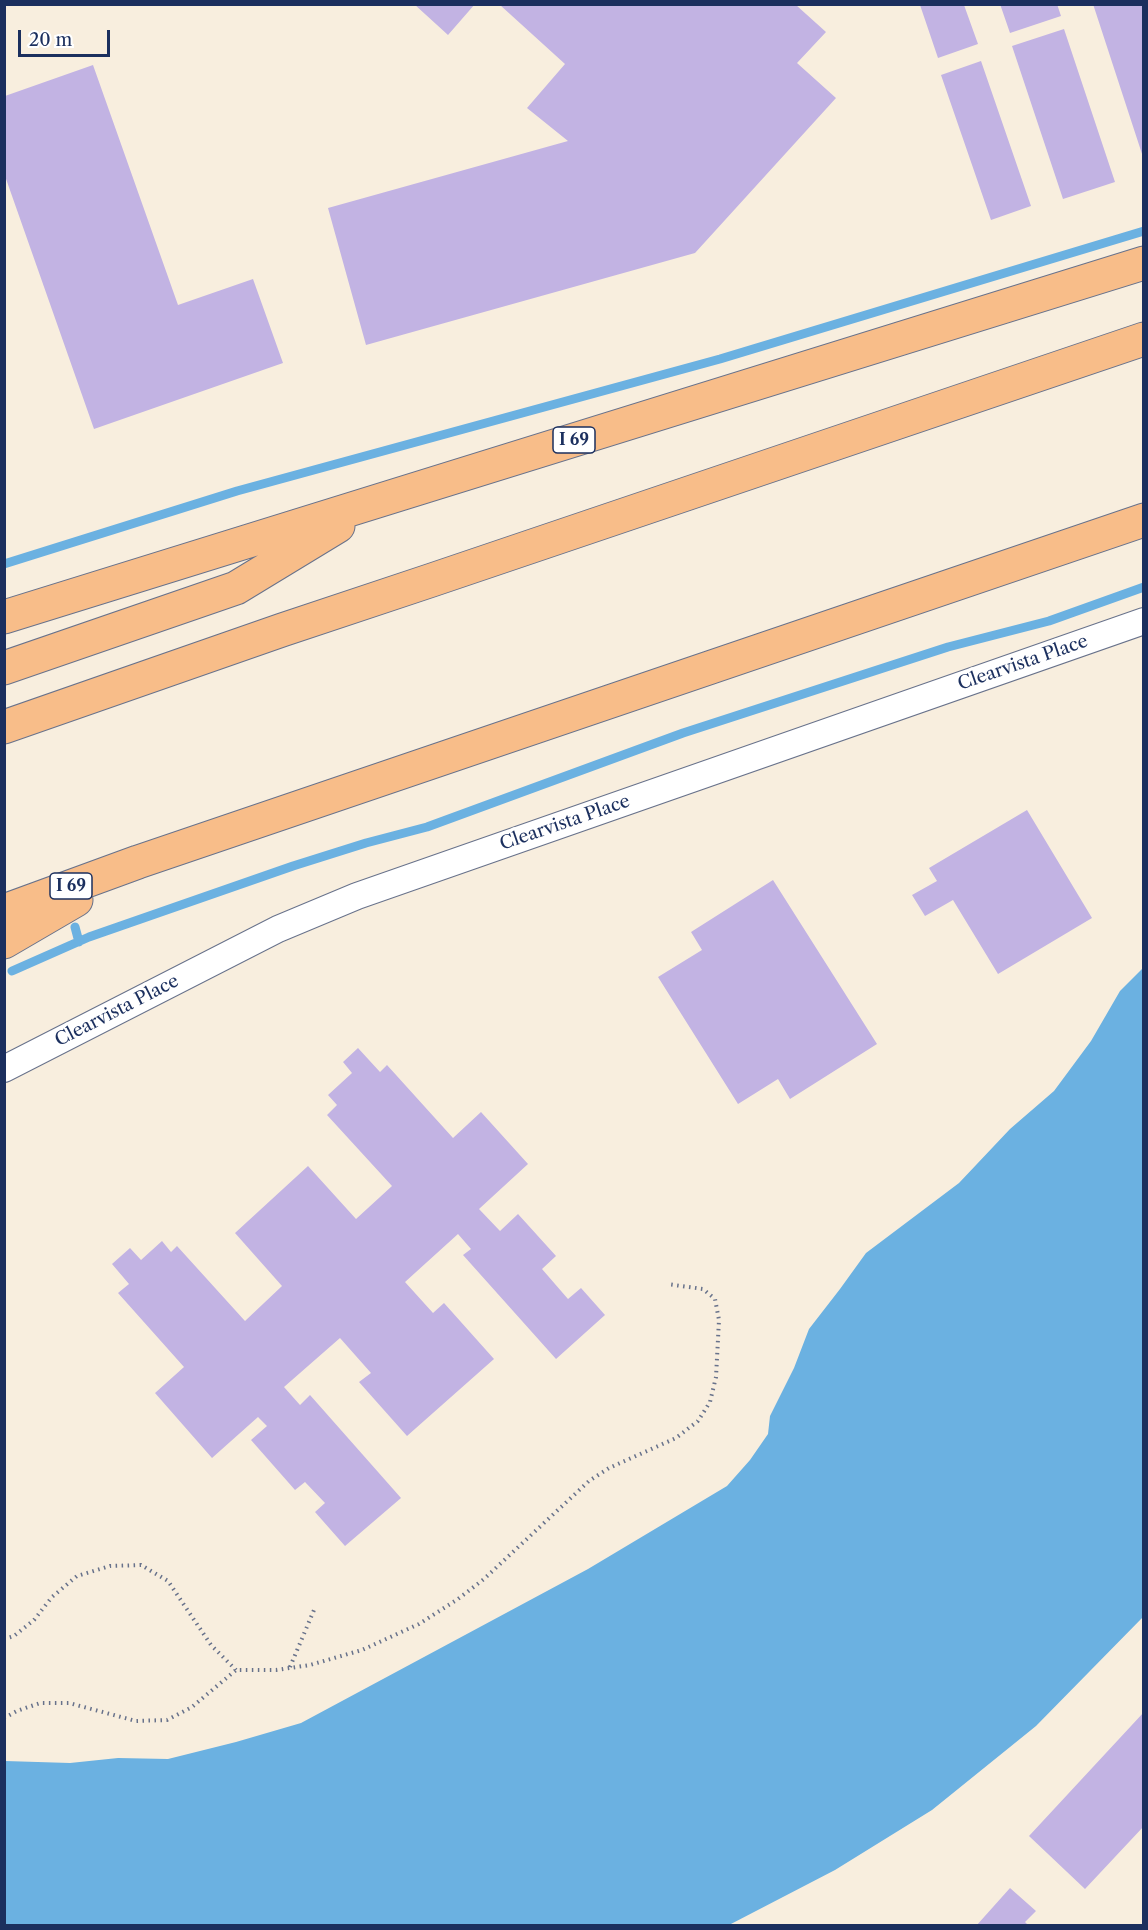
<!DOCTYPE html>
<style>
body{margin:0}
#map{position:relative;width:1148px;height:1930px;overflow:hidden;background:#f8eede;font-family:"Libre Caslon Text",serif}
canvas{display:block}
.frame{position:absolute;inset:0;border:6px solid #1b2f5e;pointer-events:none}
.scale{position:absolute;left:18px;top:30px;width:92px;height:27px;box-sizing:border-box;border:3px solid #1b2f5e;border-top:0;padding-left:8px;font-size:18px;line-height:21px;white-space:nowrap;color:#1b2f5e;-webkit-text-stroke:4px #fff;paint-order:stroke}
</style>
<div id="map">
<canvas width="1148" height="1930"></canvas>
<div class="frame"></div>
<div class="scale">20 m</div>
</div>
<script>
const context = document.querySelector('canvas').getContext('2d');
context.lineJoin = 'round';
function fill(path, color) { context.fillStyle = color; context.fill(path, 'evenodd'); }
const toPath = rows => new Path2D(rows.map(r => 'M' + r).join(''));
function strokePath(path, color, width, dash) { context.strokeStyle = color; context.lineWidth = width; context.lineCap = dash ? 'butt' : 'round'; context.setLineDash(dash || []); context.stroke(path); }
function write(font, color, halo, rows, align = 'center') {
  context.font = font + ' "Libre Caslon Text",serif'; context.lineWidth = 6; context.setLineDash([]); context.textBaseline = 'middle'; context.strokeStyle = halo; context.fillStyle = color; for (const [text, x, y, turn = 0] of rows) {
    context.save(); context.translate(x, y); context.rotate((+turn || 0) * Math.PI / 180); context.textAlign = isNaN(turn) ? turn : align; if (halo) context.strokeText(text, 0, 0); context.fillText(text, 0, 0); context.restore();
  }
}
fill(toPath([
 [1143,968,1143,1617,1036,1726,932,1810,835,1870,729,1925,5,1925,5,1761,70,1763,118,1758,168,1759,236,1742,301,1723,588,1569,727,1486,750,1460,768,1434,770,1416,794,1368,809,1329,840,1289,866,1253,959,1183,1010,1129,1054,1091,1091,1041,1120,991]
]), '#6bb1e1');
strokePath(toPath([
 [4,564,237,491,720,359,1144,231],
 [75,927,79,942],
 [12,971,89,937,293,866,366,843,427,827,683,733,948,647,1049,621,1144,587]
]), '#6bb1e1', 9);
fill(toPath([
 [414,4,475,4,448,35],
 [1000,4,1057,4,1061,16,1010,33],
 [1093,4,1144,4,1144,157,1143,157],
 [500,5,796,5,826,32,797,63,836,98,695,253,366,345,328,208,568,141,527,108,565,64],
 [920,5,964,5,978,44,938,58],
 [1064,29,1115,182,1063,199,1012,46],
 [981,61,1031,206,991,220,941,75],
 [93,65,178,305,253,279,283,363,94,429,5,176,5,96],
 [1027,810,1092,918,998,974,953,900,925,916,912,895,937,881,929,868],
 [773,880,877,1044,790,1099,778,1079,738,1104,658,977,702,950,691,932],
 [358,1048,380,1072,387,1065,453,1138,481,1112,528,1164,479,1209,500,1231,518,1214,556,1256,542,1269,568,1299,581,1288,605,1315,556,1359,463,1255,471,1249,458,1234,405,1282,433,1313,444,1303,494,1359,407,1436,359,1382,371,1373,340,1338,284,1387,300,1405,310,1395,401,1498,345,1546,315,1512,325,1503,305,1482,295,1490,251,1440,267,1426,258,1417,212,1458,155,1393,184,1367,118,1293,129,1284,112,1264,130,1248,141,1260,162,1241,171,1252,177,1246,245,1321,282,1286,235,1233,308,1166,356,1219,392,1186,327,1115,337,1105,328,1095,352,1073,343,1062],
 [1144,1712,1144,1826,1085,1889,1029,1836],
 [1010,1888,1036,1911,1025,1922,1029,1926,976,1926]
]), '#c2b3e3');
const street = toPath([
 [4,1069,278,929,357,896,1144,621]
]);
const highway = toPath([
 [4,617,1144,263],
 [4,668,236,588,338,526],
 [4,727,282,630,432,580,1144,339],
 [4,911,138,862,1144,520],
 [4,942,76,900]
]);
strokePath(street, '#68728b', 28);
strokePath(highway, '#68728b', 35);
strokePath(toPath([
 [4,1639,14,1636,34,1620,52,1597,77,1576,110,1566,141,1565,168,1581,211,1645,236,1670],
 [290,1667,314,1610],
 [4,1718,17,1711,40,1703,69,1703,136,1721,167,1720,192,1707,236,1670,276,1670,310,1665,362,1650,419,1624,458,1599,484,1579,589,1481,609,1468,676,1438,698,1421,710,1402,716,1377,719,1320,715,1299,703,1289,667,1284]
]), '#68728b', 4, [1.5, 4.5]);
strokePath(street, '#fff', 26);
strokePath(highway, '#f8bd89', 33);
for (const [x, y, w] of [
 [574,440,42],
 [71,886,42]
]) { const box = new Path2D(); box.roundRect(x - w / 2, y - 13, w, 26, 4.5); context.fillStyle = '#fff'; context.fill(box); strokePath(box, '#1b2f5e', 1.5); }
write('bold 16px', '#1b2f5e', null, [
 ["I 69",574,440],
 ["I 69",71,886]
]);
write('18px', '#1b2f5e', '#fff', [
 ["Clearvista Place",1023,663,-19],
 ["Clearvista Place",565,823,-19],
 ["Clearvista Place",117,1011,-27]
]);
</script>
